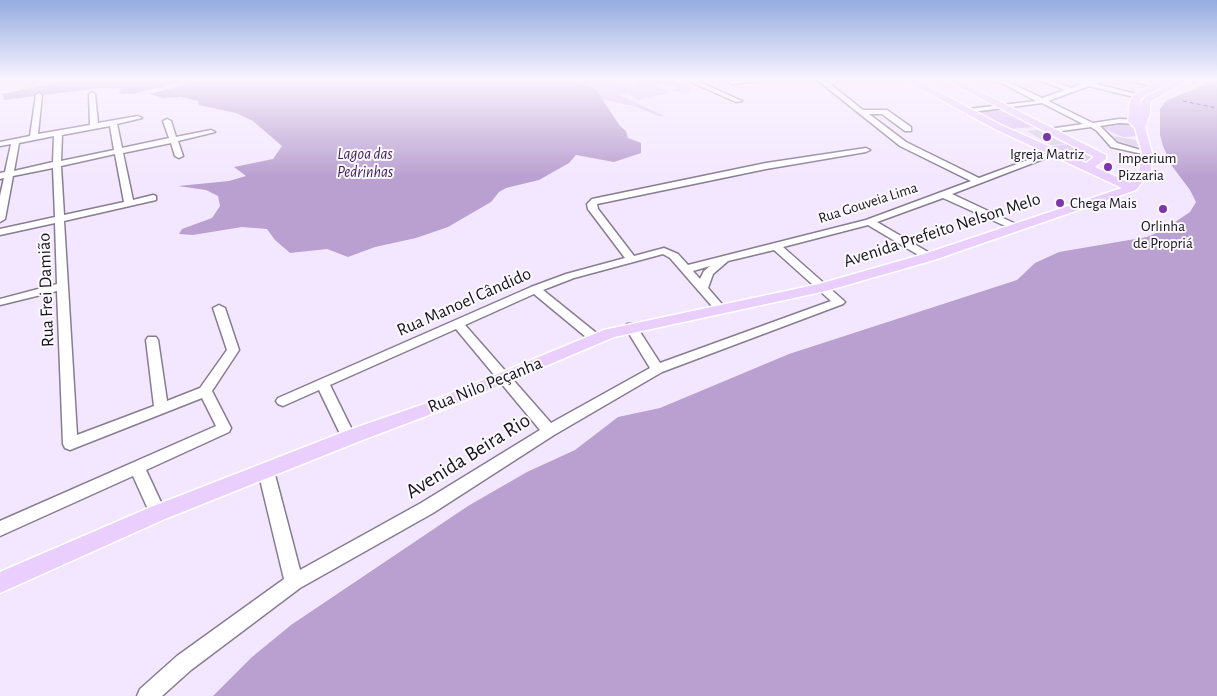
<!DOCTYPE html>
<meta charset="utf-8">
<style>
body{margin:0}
canvas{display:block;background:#f3e7ff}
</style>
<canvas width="1217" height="696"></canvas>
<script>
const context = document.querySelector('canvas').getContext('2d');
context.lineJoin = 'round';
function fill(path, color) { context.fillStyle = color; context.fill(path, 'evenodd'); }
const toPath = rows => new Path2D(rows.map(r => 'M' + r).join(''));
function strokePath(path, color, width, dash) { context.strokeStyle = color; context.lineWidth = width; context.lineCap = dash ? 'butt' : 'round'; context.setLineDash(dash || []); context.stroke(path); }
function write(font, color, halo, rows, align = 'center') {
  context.font = font + ' "Alegreya Sans",sans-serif'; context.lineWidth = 4; context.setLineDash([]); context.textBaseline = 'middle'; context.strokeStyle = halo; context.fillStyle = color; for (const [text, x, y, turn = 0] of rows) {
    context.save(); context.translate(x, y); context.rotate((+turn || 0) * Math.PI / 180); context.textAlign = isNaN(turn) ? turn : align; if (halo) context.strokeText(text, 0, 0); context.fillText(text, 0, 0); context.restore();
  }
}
fill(toPath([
 [571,79,618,79,629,89,636,85,638,79,670,79,690,84,693,88,686,94,673,90,677,87,659,84,658,87,668,91,668,93,638,100,629,94,617,94,664,116,659,116,634,106,600,99,581,83],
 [1000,110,1035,126,1036,127,1008,129,973,112],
 [1124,122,1135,126,1138,136,1123,137,1099,126],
 [1070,144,1093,155,1094,157,1088,162,1081,162,1046,147]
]), '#dcc3f2');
fill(toPath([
 [73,79,192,79,133,94,119,94,121,88,102,88,4,100,2,94],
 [208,79,555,79,570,81,586,84,596,90,620,126,626,131,628,138,641,143,641,153,614,162,576,155,569,163,539,180,506,188,499,192,491,202,448,227,416,238,375,247,348,257,327,249,290,253,275,240,267,229,242,227,193,235,179,234,182,229,212,218,220,206,218,196,206,190,178,186,229,181,246,176,234,167,273,159,282,146,253,121,236,113,199,105,198,101,181,97,163,98,149,94],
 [1217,79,1217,696,213,696,252,657,291,625,468,506,527,472,575,450,618,417,660,408,789,354,1017,280,1035,263,1059,252,1147,237,1163,230,1190,212,1196,202,1190,190,1172,166,1163,146,1160,135,1160,109,1166,101]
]), '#baa0d1');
strokePath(toPath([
 [1183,101,1217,108]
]), '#411e59', 1, [4, 3]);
fill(toPath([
 [1038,130,1045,134,1065,144,1051,145,1027,131],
 [1113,136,1136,140,1138,147,1118,141]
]), '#d9cce4');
const minor = toPath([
 [684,79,693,79,742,101,736,102,684,79],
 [741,79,773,79,732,84,729,82,741,79],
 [816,79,824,79,863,110,887,110,911,127,911,131,905,131,882,114,869,114,906,142,979,178,1052,151,1059,153,952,194,1018,225,1018,229,1012,229,943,198,877,222,933,255,933,259,925,259,868,225,783,247,843,300,845,302,843,304,662,372,554,435,433,513,300,588,191,670,162,696,137,696,140,689,177,656,284,579,258,471,261,467,266,465,271,467,274,471,300,570,421,503,540,430,456,329,330,385,356,438,354,442,349,443,344,442,319,390,283,406,278,404,276,401,278,398,531,287,566,274,625,258,588,209,587,204,592,199,766,163,866,148,870,150,866,152,766,169,597,204,598,209,634,256,664,248,678,254,688,265,866,220,971,181,900,146,816,79],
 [774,250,831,301,660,363,635,324,627,324,625,327,650,368,551,423,465,325,534,294,592,342,600,342,602,339,600,336,543,290,574,278,663,254,670,258,717,312,721,313,727,310,708,288,713,274,728,261,774,250],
 [710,266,704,271,700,279,693,271,710,266],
 [994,79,1003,79,1042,98,1065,90,1037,79,1047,79,1071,88,1082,84,1065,79,1088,82,1106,79,1096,84,1140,95,1141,96,1138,98,1089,86,1048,101,1093,123,1119,119,1146,120,1146,124,1143,124,1119,123,1100,126,1117,143,1151,153,1147,155,1111,147,1097,131,1091,127,1046,133,1046,129,1049,129,1083,124,1042,103,965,113,965,109,968,109,1036,101,994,79],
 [1127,79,1139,79,1169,89,1166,91,1127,79],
 [92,92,95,94,98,123,138,116,142,118,117,124,122,148,169,138,163,121,167,119,171,121,176,137,211,130,215,132,178,141,183,156,179,158,175,156,171,143,123,153,133,200,153,195,156,196,156,200,64,221,77,435,154,406,146,340,148,337,156,337,158,340,167,401,200,388,227,350,213,308,219,305,225,308,239,350,212,391,231,428,229,432,146,470,166,513,164,518,158,520,152,518,133,476,0,536,0,521,216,426,202,398,75,448,70,450,65,448,63,444,57,291,0,305,0,299,57,284,55,223,0,235,0,229,55,217,53,168,13,176,5,219,0,222,0,196,4,178,0,179,0,173,5,172,11,144,0,146,0,142,30,136,36,95,39,93,42,95,38,134,90,125,89,94,92,92],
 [110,126,114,150,61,161,62,135,110,126],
 [54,136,53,162,14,171,19,143,54,136],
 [115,154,124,202,64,215,61,166,115,154]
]);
const major = toPath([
 [903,79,914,79,1001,125,1086,163,1094,157,944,79,955,79,1106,155,1106,159,1095,167,1130,183,1139,171,1142,153,1135,128,1128,121,1130,101,1135,94,1144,89,1165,79,1177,79,1141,98,1140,101,1138,120,1140,104,1145,97,1181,79,1192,79,1151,101,1150,104,1150,114,1145,127,1152,153,1151,171,1136,190,934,260,826,291,614,337,442,410,360,441,165,519,0,593,0,572,151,507,346,431,430,402,604,330,819,284,924,254,1122,188,995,129,903,79]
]);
strokePath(minor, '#887c92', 3);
strokePath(major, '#fff', 3);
fill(minor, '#fff');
fill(major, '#e9cefe');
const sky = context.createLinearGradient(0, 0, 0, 177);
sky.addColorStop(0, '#95acdf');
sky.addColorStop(0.45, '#faf4ff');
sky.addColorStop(1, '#faf4ff00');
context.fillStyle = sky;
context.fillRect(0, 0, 1217, 177);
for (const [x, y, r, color] of [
 [1047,137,5,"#7c36a9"],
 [1108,167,5,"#7c36a9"],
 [1060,203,5,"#7c36a9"],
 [1163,209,5,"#7c36a9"]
]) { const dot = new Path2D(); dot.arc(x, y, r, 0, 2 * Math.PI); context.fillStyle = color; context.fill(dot); strokePath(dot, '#fbf9fd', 2); }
write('15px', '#18131b', '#fbf9fd', [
 ["Igreja Matriz",1047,154],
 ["Imperium",1118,158,"left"],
 ["Pizzaria",1118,175,"left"],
 ["Chega Mais",1070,203,"left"],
 ["Orlinha",1163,226],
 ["de Propriá",1163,243]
]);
write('15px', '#18131b', '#fbf9fd', [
 ["Rua Gouveia Lima",868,203,-18]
]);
write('italic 16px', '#411e59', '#fbf9fd', [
 ["Lagoa das",365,154],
 ["Pedrinhas",365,172]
]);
write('18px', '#18131b', '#fbf9fd', [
 ["Avenida Prefeito Nelson Melo",942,230,-18],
 ["Rua Frei Damião",46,290,-92],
 ["Rua Manoel Cândido",464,302,-24],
 ["Rua Nilo Peçanha",485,385,-22]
]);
write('21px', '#18131b', '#fbf9fd', [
 ["Avenida Beira Rio",468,456,-32]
]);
</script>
